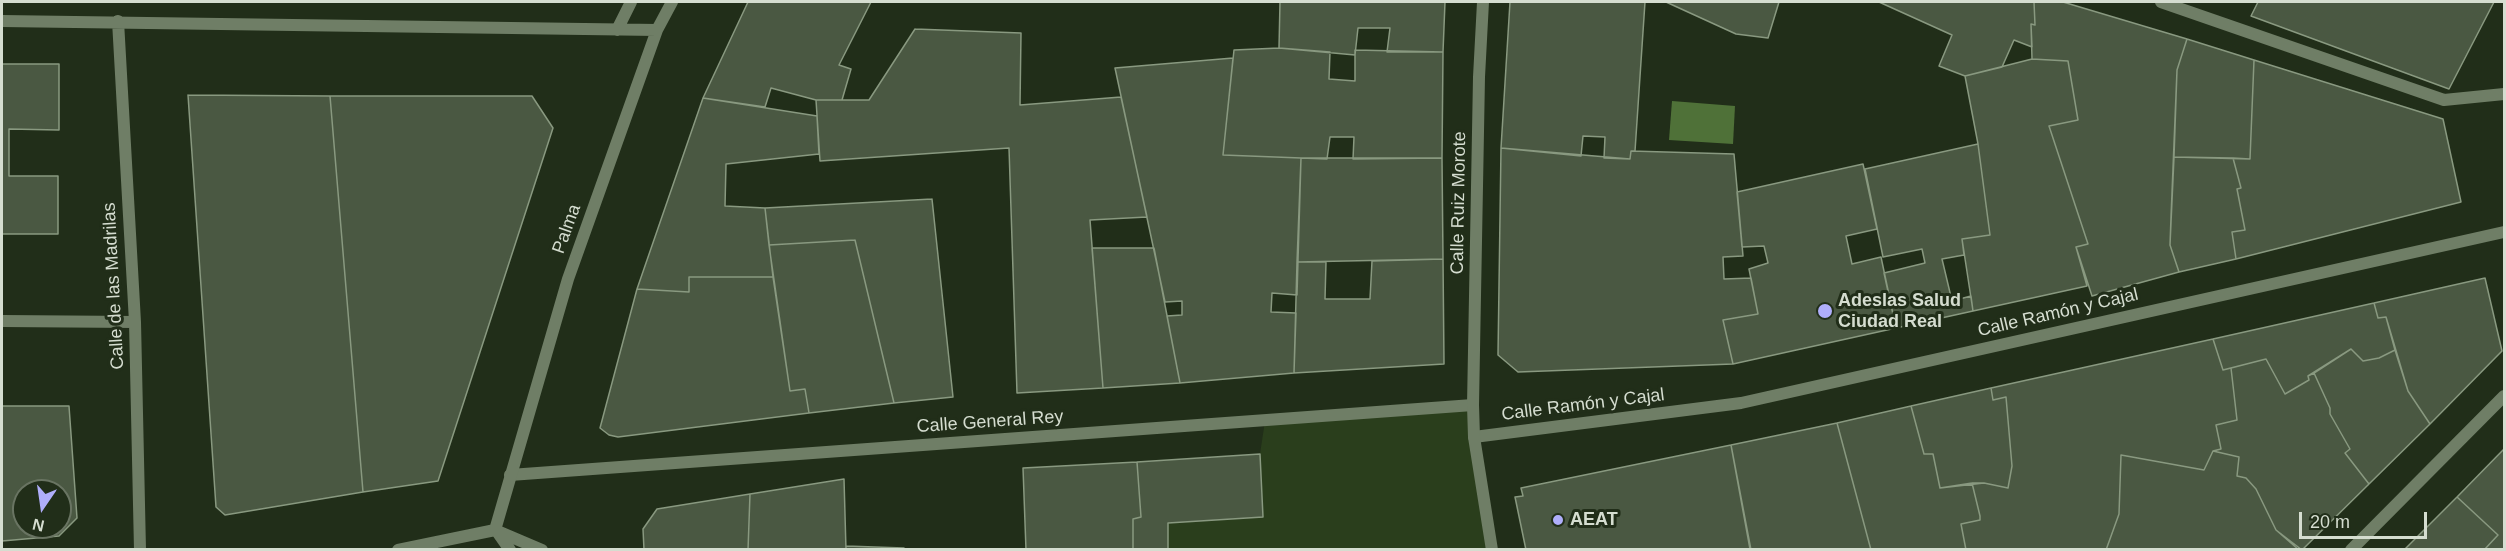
<!DOCTYPE html>
<meta charset="utf-8">
<style>
body{margin:0}
#map{position:relative;width:2506px;height:551px;overflow:hidden;background:#212e19;font-family:Helvetica,sans-serif}
canvas{display:block}
.frame{position:absolute;inset:0;border:3px solid #d5ddd0;pointer-events:none}
.north{position:absolute;left:12px;top:479px;width:60px;height:60px;box-sizing:border-box;background:#212e19;border:2px solid #697462;border-radius:50%;rotate:193deg;font-size:16px;font-weight:700;line-height:24px;text-align:center;color:#d5ddd0}
.north::after{content:'';display:block;margin:auto;width:21px;height:27px;background:#afaefa;clip-path:polygon(50% 0,100% 100%,50% 72%,0 100%)}
.scale{position:absolute;left:2299px;top:512px;width:128px;height:27px;box-sizing:border-box;border:3px solid #d5ddd0;border-top:0;padding-left:8px;font-size:18px;line-height:21px;white-space:nowrap;color:#d5ddd0;-webkit-text-stroke:4px #212e19;paint-order:stroke}
</style>
<div id="map">
<canvas width="2506" height="551"></canvas>
<div class="frame"></div>
<div class="north">N</div>
<div class="scale">20 m</div>
</div>
<script>
const context = document.querySelector('canvas').getContext('2d');
context.lineJoin = 'round';
function fill(path, color) { context.fillStyle = color; context.fill(path, 'evenodd'); }
const toPath = rows => new Path2D(rows.map(r => 'M' + r).join(''));
function strokePath(path, color, width, dash) { context.strokeStyle = color; context.lineWidth = width; context.lineCap = dash ? 'butt' : 'round'; context.setLineDash(dash || []); context.stroke(path); }
function write(font, color, halo, rows, align = 'center') {
  context.font = font + ' Helvetica,sans-serif'; context.lineWidth = 6; context.setLineDash([]); context.textBaseline = 'middle'; context.strokeStyle = halo; context.fillStyle = color; for (const [text, x, y, turn = 0] of rows) {
    context.save(); context.translate(x, y); context.rotate((+turn || 0) * Math.PI / 180); context.textAlign = isNaN(turn) ? turn : align; if (halo) context.strokeText(text, 0, 0); context.fillText(text, 0, 0); context.restore();
  }
}
fill(toPath([
 [1473,405,1494,549,1168,550,1168,523,1263,517,1260,454,1265,421]
]), '#2a3e1c');
fill(toPath([
 [1672,101,1735,106,1733,144,1669,140]
]), '#4f7138');
const building = toPath([
 [748,2,871,2,839,65,851,69,842,100,816,100,771,88,765,107,703,98,748,2],
 [1280,2,1445,2,1443,52,1387,52,1390,28,1358,28,1355,55,1279,48,1280,2],
 [1510,2,1645,2,1635,151,1631,151,1630,159,1604,158,1605,137,1583,136,1581,156,1501,148,1510,2],
 [1666,2,1779,2,1768,38,1736,34,1666,2],
 [1879,2,2034,2,2035,25,2031,24,2032,47,2014,40,2002,67,1965,76,1939,66,1952,35,1879,2],
 [2034,2,2063,2,2187,39,2177,70,2171,217,2170,245,2179,272,2092,296,2076,247,2088,244,2049,126,2078,120,2068,61,2032,59,2031,24,2035,25,2034,2],
 [2258,2,2494,2,2449,89,2251,16,2258,2],
 [915,29,1021,33,1020,105,1121,97,1147,217,1090,220,1103,388,1017,393,1009,148,820,161,816,100,869,100,915,29],
 [2187,39,2254,60,2250,159,2174,157,2177,70,2187,39],
 [1279,48,1330,52,1329,79,1355,81,1355,50,1443,52,1442,158,1353,159,1354,137,1330,137,1327,159,1223,155,1234,50,1279,48],
 [1233,58,1223,155,1301,158,1297,295,1272,293,1271,312,1296,313,1294,373,1180,383,1167,316,1182,315,1182,301,1165,302,1115,68,1233,58],
 [2032,59,2068,61,2078,120,2049,126,2088,244,2076,247,2087,286,1973,311,1962,239,1990,235,1978,144,1965,76,2032,59],
 [2254,60,2443,119,2461,202,2236,259,2232,232,2245,230,2237,189,2241,188,2233,158,2250,159,2254,60],
 [2,64,59,64,59,130,9,129,9,176,58,176,58,234,2,234,2,64],
 [188,95,330,96,363,492,225,515,216,507,188,95],
 [330,96,532,96,553,128,438,481,363,492,330,96],
 [703,98,817,116,819,154,726,164,725,206,765,208,773,277,689,277,689,292,637,289,703,98],
 [1978,144,1990,235,1962,239,1964,255,1942,259,1952,301,1971,296,1973,311,1896,328,1884,273,1925,263,1922,249,1883,257,1865,169,1978,144],
 [1501,148,1630,159,1631,151,1734,154,1743,256,1723,257,1724,279,1751,278,1758,314,1723,320,1733,364,1518,372,1498,355,1501,148],
 [2174,157,2233,158,2241,188,2237,189,2245,230,2232,232,2236,259,2179,272,2170,245,2174,157],
 [1301,158,1442,158,1443,259,1297,262,1301,158],
 [1863,164,1877,229,1846,236,1852,264,1881,257,1896,328,1733,364,1723,320,1758,314,1749,269,1768,263,1764,246,1742,247,1737,192,1863,164],
 [932,199,953,397,894,403,855,240,769,245,765,208,932,199],
 [855,240,894,403,809,413,805,389,790,391,769,245,855,240],
 [1092,248,1154,248,1180,383,1103,388,1092,248],
 [1443,259,1444,364,1294,373,1297,262,1326,262,1325,299,1370,299,1372,261,1443,259],
 [689,277,773,277,790,391,805,389,809,413,618,437,609,435,600,428,637,289,689,292,689,277],
 [2485,278,2502,351,2430,424,2408,391,2386,317,2378,318,2374,303,2485,278],
 [2374,303,2378,318,2386,317,2395,350,2379,358,2363,361,2351,349,2308,376,2309,380,2285,394,2266,359,2223,370,2213,339,2374,303],
 [2213,339,2223,370,2231,368,2237,420,2216,425,2221,449,2213,451,2204,470,2121,455,2119,514,2106,550,1966,550,1961,524,1980,520,1980,516,1972,483,1984,483,2008,488,2012,466,2006,397,1993,400,1991,388,2213,339],
 [2351,349,2363,361,2379,358,2395,350,2408,391,2430,424,2369,484,2345,453,2350,449,2330,414,2330,408,2314,373,2351,349],
 [2266,359,2285,394,2309,380,2308,376,2314,373,2330,408,2330,414,2350,449,2345,453,2369,484,2302,550,2276,530,2256,489,2246,478,2237,476,2239,457,2213,451,2221,449,2216,425,2237,420,2231,368,2266,359],
 [1991,388,1993,400,2006,397,2012,466,2008,488,1984,483,1940,488,1933,454,1924,454,1911,406,1991,388],
 [2,406,69,406,77,518,59,536,2,541,2,406],
 [24,491,60,491,60,527,24,527,24,491],
 [1911,406,1924,454,1933,454,1940,488,1972,483,1980,516,1980,520,1961,524,1966,550,1871,550,1837,423,1911,406],
 [1837,423,1871,550,1751,550,1731,445,1837,423],
 [1731,445,1750,549,1526,550,1515,497,1523,496,1521,488,1731,445],
 [2504,449,2504,550,2484,550,2498,535,2457,497,2504,449],
 [2213,451,2239,457,2237,476,2246,478,2256,489,2276,530,2299,550,2106,550,2119,514,2121,455,2204,470,2213,451],
 [1260,454,1263,517,1168,523,1168,550,1133,550,1133,519,1141,517,1137,462,1260,454],
 [1137,462,1141,517,1133,519,1133,550,1026,550,1023,468,1137,462],
 [844,479,846,550,748,550,750,494,844,479],
 [750,494,748,550,644,550,643,529,657,509,750,494],
 [2457,497,2498,535,2484,550,2404,550,2457,497],
 [846,546,904,548,846,550,846,546]
]);
fill(building, '#4a5842');
strokePath(building, '#899980', 1.5);
strokePath(toPath([
 [2161,2,2444,100,2504,94],
 [1474,437,1741,403,2504,232],
 [510,475,1473,405],
 [2351,550,2504,396]
]), '#6f7e66', 12);
strokePath(toPath([
 [1483,2,1479,77,1473,405,1474,437,1492,550],
 [2,21,657,30],
 [118,21,135,322,140,550],
 [617,30,631,2],
 [2,321,135,322],
 [495,530,542,550],
 [496,530,510,550],
 [398,550,495,530,568,279,657,30,672,2]
]), '#6f7e66', 12);
for (const [x, y, r, color] of [
 [1825,311,8,"#afaefa"],
 [1558,520,6,"#afaefa"]
]) { const dot = new Path2D(); dot.arc(x, y, r, 0, 2 * Math.PI); context.fillStyle = color; context.fill(dot); strokePath(dot, '#212e19', 2); }
write('18px', '#d5ddd0', '#212e19', [
 ["Calle Ruiz Morote",1459,203,-89],
 ["Palma",567,229,-70],
 ["Calle de las Madrilas",114,286,-93],
 ["Calle Ramón y Cajal",2058,313,-13],
 ["Calle Ramón y Cajal",1583,405,-7],
 ["Calle General Rey",990,422,-4]
]);
write('bold 18px', '#d5ddd0', '#212e19', [
 ["Adeslas Salud",1838,301],
 ["Ciudad Real",1838,322],
 ["AEAT",1570,520]
], 'left');
</script>
